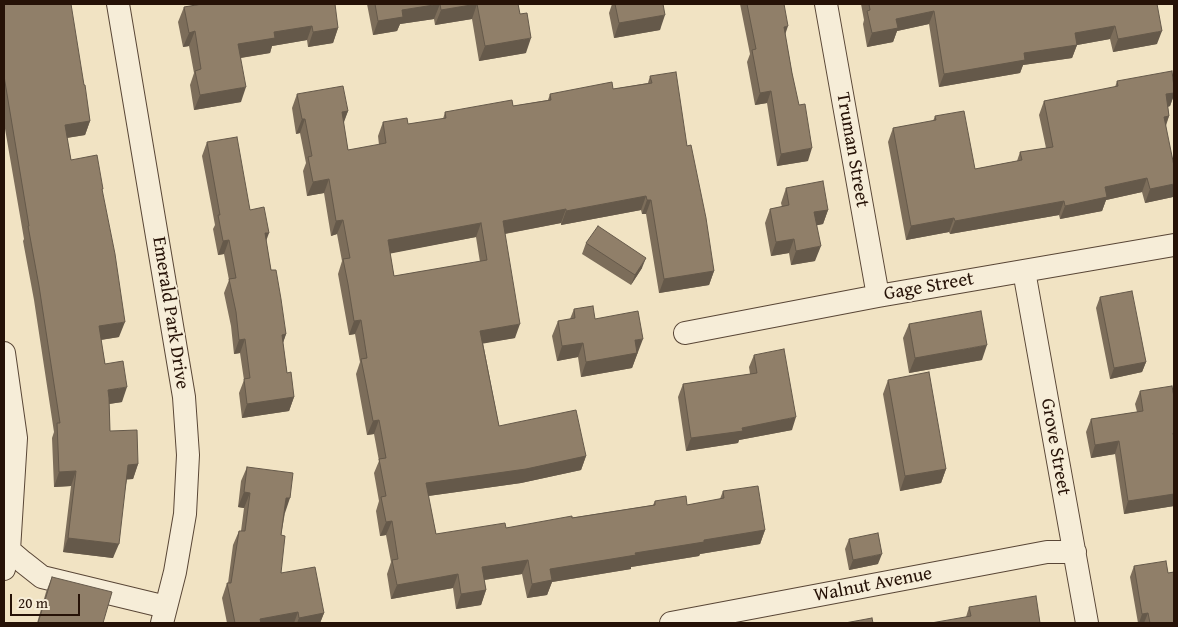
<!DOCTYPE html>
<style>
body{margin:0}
#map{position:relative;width:1178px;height:627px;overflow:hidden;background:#f1e3c3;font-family:"Gentium Book Plus",serif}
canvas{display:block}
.frame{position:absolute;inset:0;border:5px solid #261207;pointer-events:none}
.scale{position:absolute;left:10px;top:594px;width:70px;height:22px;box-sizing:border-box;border:2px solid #261207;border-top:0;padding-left:6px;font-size:15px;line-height:18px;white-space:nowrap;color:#261207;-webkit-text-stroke:4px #f6edd8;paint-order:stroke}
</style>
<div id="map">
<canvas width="1178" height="627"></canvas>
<div class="frame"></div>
<div class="scale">20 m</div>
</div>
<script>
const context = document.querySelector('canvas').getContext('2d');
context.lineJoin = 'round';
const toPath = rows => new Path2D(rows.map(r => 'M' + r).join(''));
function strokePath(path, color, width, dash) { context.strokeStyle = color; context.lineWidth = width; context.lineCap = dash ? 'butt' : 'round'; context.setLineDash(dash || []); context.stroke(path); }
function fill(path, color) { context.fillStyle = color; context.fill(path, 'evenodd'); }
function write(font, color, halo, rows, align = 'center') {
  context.font = font + ' "Gentium Book Plus",serif'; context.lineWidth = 4; context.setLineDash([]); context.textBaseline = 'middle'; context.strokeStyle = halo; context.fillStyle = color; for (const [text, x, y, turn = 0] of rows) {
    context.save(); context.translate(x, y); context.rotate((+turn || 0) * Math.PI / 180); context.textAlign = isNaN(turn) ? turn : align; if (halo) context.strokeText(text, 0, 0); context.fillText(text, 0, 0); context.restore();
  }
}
const minor = toPath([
 [118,4,184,397,188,455,185,514,175,572,162,623],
 [826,4,878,296],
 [1024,271,1087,623],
 [685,333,878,296,1174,245],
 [4,353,16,438,9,550,4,569],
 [9,550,23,562,42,577,166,607],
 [671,623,1047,552,1075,552]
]);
strokePath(minor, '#594636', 24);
strokePath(minor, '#f6edd8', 22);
fill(toPath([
 [4,4,84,85,90,121,85,135,67,138,71,160,102,191,119,337,101,340,105,364,122,402,109,404,110,431,138,464,133,479,127,479,113,558,63,552,71,486,54,487,52,438,54,432,34,300,23,241,24,239,4,123],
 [367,4,518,4,526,53,479,61,472,19,435,25,434,19,400,24,397,31,373,35],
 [612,4,663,4,660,30,614,38,609,13],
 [740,4,784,4,785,34,808,161,777,166,767,103,755,105,747,62,750,54],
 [861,4,1157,4,1157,44,1113,52,1110,39,1077,45,1072,58,1023,65,1020,73,939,87,929,24,897,31,893,42,867,47,863,24,864,20],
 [184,7,338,28,333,43,308,47,307,40,272,46,270,53,241,58,241,102,194,110,190,85,194,73,189,46,183,47,178,22],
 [650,76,687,146,714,271,709,285,659,293,646,214,642,214,641,210,561,225,561,223,505,234,515,338,483,343,499,426,586,456,581,470,521,483,428,496,436,534,506,528,653,505,655,501,687,505,720,499,723,491,765,530,760,544,700,554,699,556,631,567,631,569,552,582,547,595,527,598,522,574,484,580,486,590,481,605,456,609,453,588,391,599,387,574,391,562,386,535,380,536,376,511,379,501,374,473,379,461,374,434,367,435,356,374,360,362,355,334,349,335,338,274,342,261,337,234,331,236,324,193,307,196,303,171,306,163,300,133,296,134,292,108,297,94,348,111,343,123,348,150,379,145,378,136,383,122,408,124,443,119,445,112,513,106,548,100,550,94,613,89,648,83],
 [476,237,480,262,394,276,390,253],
 [1117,81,1174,87,1174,95,1170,106,1168,107,1169,116,1166,126,1173,197,1145,203,1142,192,1106,200,1102,211,1060,219,1059,215,950,234,949,232,906,240,888,142,893,128,933,121,935,116,975,169,1017,161,1020,152,1046,148,1039,115,1044,101,1115,87],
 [207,142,250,210,266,240,271,270,286,334,283,343,287,373,294,397,289,411,242,418,239,393,244,380,240,353,234,354,231,326,224,293,229,280,224,254,218,255,213,229,215,225,202,156],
 [786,188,828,210,823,224,817,225,815,261,791,265,789,253,771,256,765,223,770,209,782,207,781,203],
 [586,243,642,268,631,285,582,254],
 [1100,297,1146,362,1142,372,1110,379,1096,308],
 [574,309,595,319,638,354,637,354,632,368,581,377,578,357,557,361,552,336,558,321,570,319],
 [909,324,982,360,909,373,903,338],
 [754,355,792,430,739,440,738,443,686,451,678,397,683,384,750,374,749,367],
 [888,380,946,469,941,483,900,491,883,394],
 [1140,391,1174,397,1174,506,1124,514,1115,454,1091,458,1086,432,1091,419,1137,412,1135,404],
 [247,467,285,513,281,535,281,573,324,613,320,623,227,623,222,598,227,583,228,583,233,545,239,531,241,531,244,508,238,507,241,481],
 [849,539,878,564,849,570,845,549],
 [1134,566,1168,573,1174,623,1138,623,1130,577],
 [52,577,103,623,37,623,46,592],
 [969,607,1040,623,966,617]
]), '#7c6d5a');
fill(toPath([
 [440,4,434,19,400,24,397,31,373,35,378,21,402,10],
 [477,4,472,19,435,25,441,10],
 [934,11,929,24,897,31,893,42,867,47,872,33,896,19],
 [665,15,660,30,614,38,619,23],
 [312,26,307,40,272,46,270,53,233,59,238,44,274,32],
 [788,26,784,38,784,27],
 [1115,26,1110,39,1077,45,1072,58,1023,65,1020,73,939,87,944,74,1075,33],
 [338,28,333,43,308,47,313,32],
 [195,31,189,46,183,47,189,33],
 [1162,31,1157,44,1113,52,1118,39],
 [531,38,526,53,479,61,485,46],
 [246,87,241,102,194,110,200,95],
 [771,91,767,103,755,105,760,93],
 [1174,93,1174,95,1170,106,1161,108,1166,94],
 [348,111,343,125,342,112],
 [1169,116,1164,129,1164,117],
 [302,119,305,119,300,133,296,134],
 [90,121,85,135,59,139,65,125],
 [812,148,808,161,777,166,781,154],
 [1147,178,1142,192,1106,200,1102,211,1060,219,1065,206,1105,187],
 [329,179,324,193,307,196,313,182],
 [1174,184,1174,193,1173,197,1145,203,1150,189],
 [646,196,641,210,561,225,566,211],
 [647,200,651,200,646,214,642,214],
 [1064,201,1059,215,950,234,955,221],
 [566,209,561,223,498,235,503,221],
 [828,210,823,224,809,227,814,212],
 [954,218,949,232,906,240,911,226],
 [343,220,337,234,331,236,336,221],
 [481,223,476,237,383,255,388,240],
 [265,233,269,233,264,247],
 [794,239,789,253,771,256,776,242],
 [229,240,224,254,218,255,223,241],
 [821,246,815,261,791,265,796,251],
 [646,258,642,268,631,285,635,275],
 [714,271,709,285,659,293,664,279],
 [361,320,355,334,349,335,354,321],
 [125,322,119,337,93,341,99,326],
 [520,324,515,338,475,345,480,331],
 [286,334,281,348,282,335],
 [245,339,240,353,234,354,239,340],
 [643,339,632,368,581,377,586,362,635,340],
 [583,343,578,357,557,361,562,346],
 [987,345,982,360,909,373,915,358],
 [1146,362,1142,372,1110,379,1114,368],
 [127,387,122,402,102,405,108,390],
 [294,397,289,411,242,418,247,404],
 [796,417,792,430,739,440,738,443,686,451,691,438,742,428],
 [379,420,374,434,367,435,373,421],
 [1119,441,1115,454,1091,458,1095,445],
 [586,456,581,470,521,483,421,497,426,483],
 [138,464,133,479,123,480,128,465],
 [946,469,941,483,900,491,905,476],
 [76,471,71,486,54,487,59,472],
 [244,492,250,493,244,508,238,507],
 [1174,494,1174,506,1124,514,1128,501],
 [286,498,290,498,285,513,281,513],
 [392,521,386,535,380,536,386,522],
 [765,530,760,544,700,554,699,556,631,567,631,569,552,582,547,595,527,598,532,584,550,569,704,540],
 [68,538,119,544,113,558,63,552],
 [882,554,878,564,849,570,853,560],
 [528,560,522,574,477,581,482,567],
 [458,574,453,588,391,599,397,585],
 [486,590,481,605,456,609,461,594],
 [298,612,294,623,258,623,260,619],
 [324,613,320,623,297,623,299,618],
 [1148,613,1144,623,1139,623,1142,614]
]), '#65594a');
const building = toPath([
 [4,4,71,4,84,85,85,85,90,121,65,125,71,160,97,155,103,189,102,189,115,254,125,322,99,326,105,364,123,361,127,387,108,390,109,398,110,431,137,430,138,464,128,465,119,544,68,538,76,471,59,472,57,423,60,423,39,286,28,226,29,226,4,76,4,4],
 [202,4,335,4,338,28,313,32,312,26,274,32,275,38,238,44,246,87,200,95,195,71,201,69,195,31,189,33,184,7,202,4],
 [375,4,518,4,520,14,527,13,531,38,485,46,477,4,441,10,440,4,402,10,403,17,378,21,375,4],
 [615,4,663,4,665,15,619,23,615,4],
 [747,4,784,4,788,26,784,27,792,73,799,105,805,104,812,148,781,154,771,91,760,93,752,50,756,49,747,4],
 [869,4,1157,4,1162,31,1118,39,1115,26,1075,33,1077,45,1024,53,1025,60,944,74,934,11,896,19,898,28,872,33,867,11,870,10,869,4],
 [1172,71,1174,87,1174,93,1166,94,1169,116,1164,117,1174,166,1174,184,1150,189,1147,178,1105,187,1107,197,1065,206,1064,201,955,221,954,218,911,226,893,128,936,120,935,116,964,111,975,169,1022,160,1020,152,1053,147,1044,101,1118,86,1117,81,1172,71],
 [676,72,687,146,691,145,706,218,714,271,664,279,651,200,647,200,646,196,566,211,566,209,503,221,520,324,480,331,499,426,576,410,586,456,526,469,426,483,436,534,505,523,506,528,572,516,572,518,655,505,655,501,686,496,687,505,724,498,723,491,758,486,765,530,704,540,704,542,635,553,636,555,550,569,552,580,532,584,528,560,482,567,486,590,461,594,458,574,397,585,392,560,398,559,392,521,386,522,381,497,386,496,379,459,386,458,379,420,373,421,366,384,361,359,367,358,361,320,354,321,348,284,343,259,350,258,343,220,336,221,329,179,313,182,308,157,312,156,305,119,302,119,297,94,343,86,348,111,342,112,348,150,386,143,383,122,407,118,408,124,446,118,445,112,512,100,513,106,551,100,550,94,612,82,613,89,652,83,650,76,676,72],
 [481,223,487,260,394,276,388,240,481,223],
 [237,137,250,210,264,207,269,233,265,233,271,270,276,270,281,299,286,334,282,335,287,373,291,372,294,397,247,404,244,379,250,378,245,339,239,340,236,312,229,279,236,278,229,240,223,241,218,215,220,215,207,142,237,137],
 [823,181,828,210,814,212,821,246,796,251,794,239,776,242,770,209,789,205,786,188,823,181],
 [598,226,646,258,635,275,586,243,598,226],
 [1132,291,1146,362,1114,368,1100,297,1132,291],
 [593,306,595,319,638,311,643,339,635,340,637,353,586,362,583,343,562,346,558,321,575,318,574,309,593,306],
 [981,311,987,345,915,358,909,324,981,311],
 [784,349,796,417,742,428,743,431,691,438,683,384,757,373,754,355,784,349],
 [929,372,946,469,905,476,888,380,929,372],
 [1172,386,1174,397,1174,432,1173,433,1174,438,1174,494,1128,501,1119,441,1095,445,1091,419,1143,411,1140,391,1172,386],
 [247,467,293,473,290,498,286,498,281,535,285,536,281,573,315,567,324,613,299,618,298,612,260,619,261,623,235,623,227,583,231,583,239,531,245,531,250,493,244,492,247,467],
 [878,533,882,554,853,560,849,539,878,533],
 [1166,561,1168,573,1174,572,1174,623,1150,623,1148,613,1142,614,1134,566,1166,561],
 [52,577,112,592,103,623,38,623,52,577],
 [1036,596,1040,623,931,623,971,616,969,607,1036,596],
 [872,618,873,623,845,623,872,618]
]);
fill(building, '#907f69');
strokePath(building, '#65594a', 1);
write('19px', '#261207', '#f6edd8', [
 ["Truman Street",852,150,80],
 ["Gage Street",929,287,-10],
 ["Emerald Park Drive",170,313,81],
 ["Grove Street",1055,447,80],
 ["Walnut Avenue",873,585,-11]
]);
</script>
